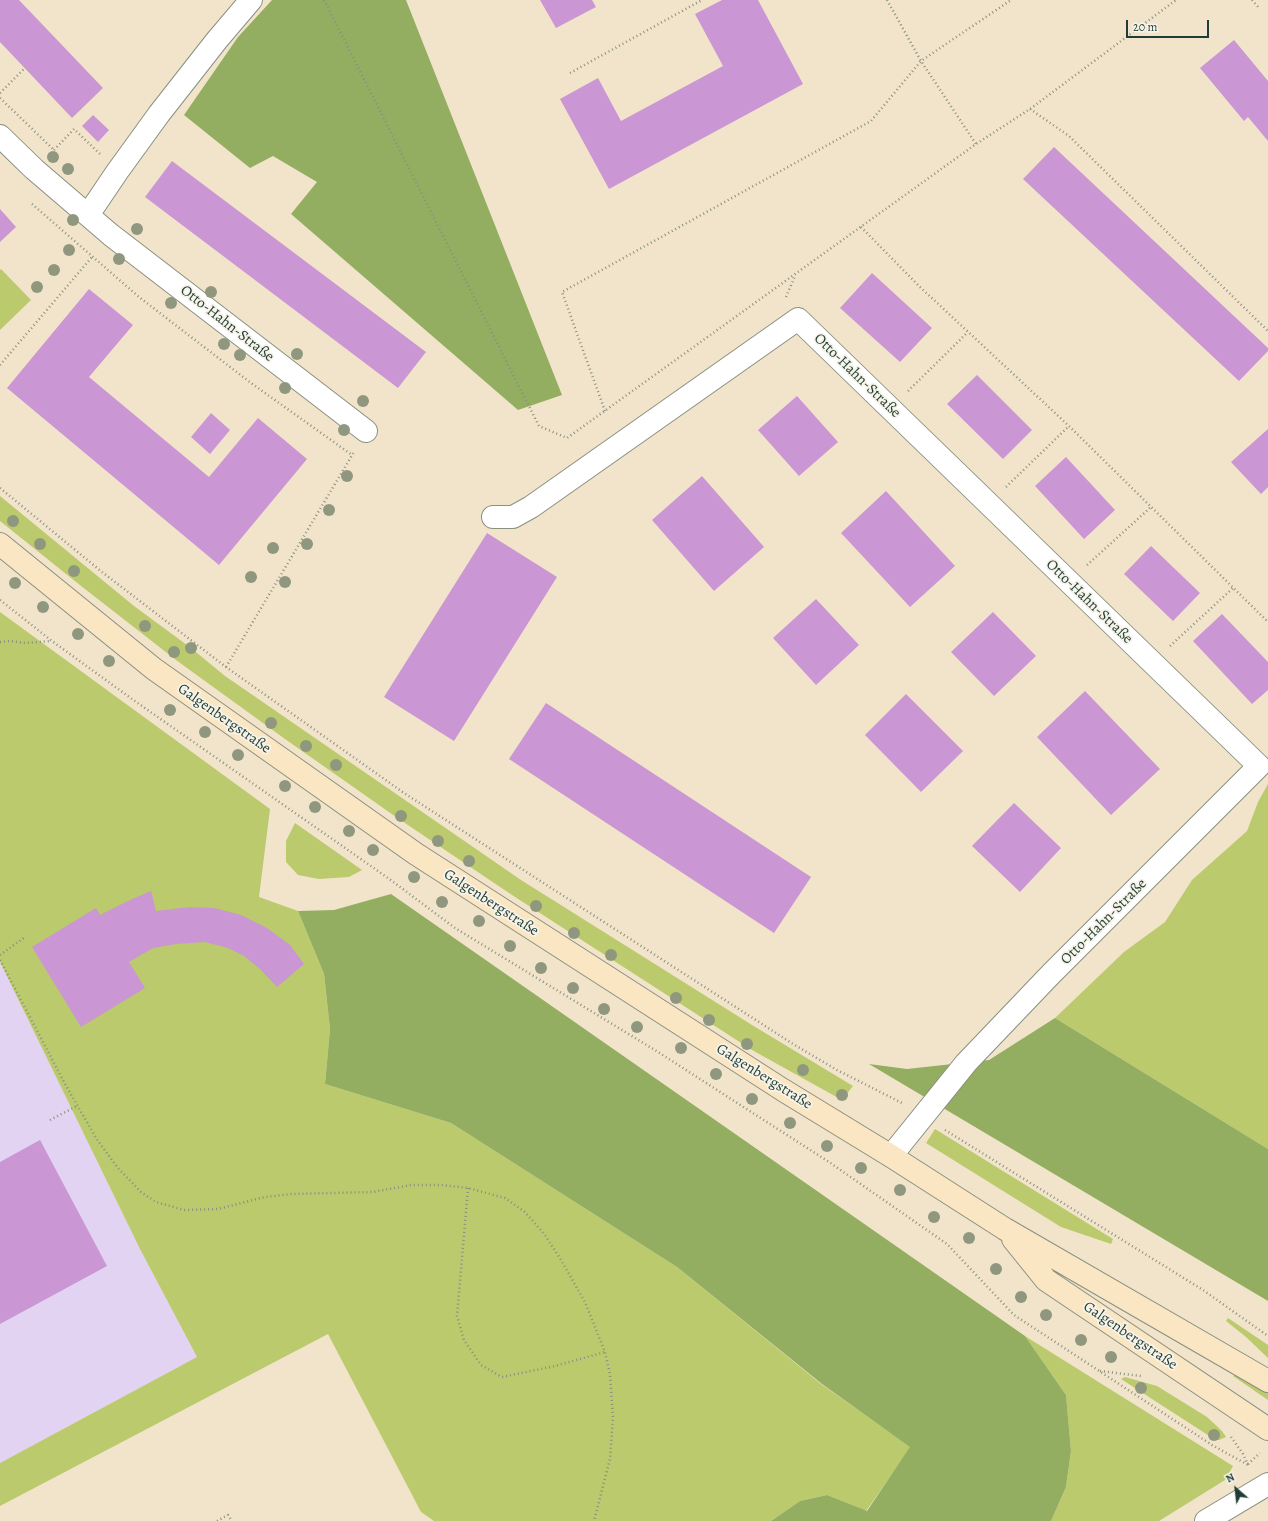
<!DOCTYPE html>
<meta charset="utf-8">
<style>
body{margin:0}
#map{position:relative;width:1268px;height:1521px;overflow:hidden;background:#f2e4cb;font-family:Alegreya,serif}
canvas{display:block}
.north{position:absolute;left:1216px;top:1469px;width:40px;height:40px;-webkit-text-stroke:3px #f7f3e8;paint-order:stroke;rotate:332deg;font-size:11px;font-weight:700;line-height:16px;text-align:center;color:#1f3d34}
.north::after{content:'';display:block;margin:auto;width:14px;height:18px;background:#1f3d34;clip-path:polygon(50% 0,100% 100%,50% 72%,0 100%)}
.scale{position:absolute;left:1126px;top:20px;width:83px;height:18px;box-sizing:border-box;border:2px solid #1f3d34;border-top:0;padding-left:5px;font-size:12px;line-height:14px;white-space:nowrap;color:#1f3d34;-webkit-text-stroke:3px #f7f3e8;paint-order:stroke}
</style>
<div id="map">
<canvas width="1268" height="1521"></canvas>
<div class="north">N</div>
<div class="scale">20 m</div>
</div>
<script>
const context = document.querySelector('canvas').getContext('2d');
context.lineJoin = 'round';
function fill(path, color) { context.fillStyle = color; context.fill(path, 'evenodd'); }
const toPath = rows => new Path2D(rows.map(r => 'M' + r).join(''));
function strokePath(path, color, width, dash) { context.strokeStyle = color; context.lineWidth = width; context.lineCap = dash ? 'butt' : 'round'; context.setLineDash(dash || []); context.stroke(path); }
function write(font, color, halo, rows, align = 'center') {
  context.font = font + ' Alegreya,serif'; context.lineWidth = 3.5; context.setLineDash([]); context.textBaseline = 'middle'; context.strokeStyle = halo; context.fillStyle = color; for (const [text, x, y, turn = 0] of rows) {
    context.save(); context.translate(x, y); context.rotate((+turn || 0) * Math.PI / 180); context.textAlign = isNaN(turn) ? turn : align; if (halo) context.strokeText(text, 0, 0); context.fillText(text, 0, 0); context.restore();
  }
}
fill(toPath([
 [0,962,140,1249,197,1357,0,1463]
]), '#e3d3f3');
fill(toPath([
 [1,269,31,300,0,330,0,270],
 [0,496,134,606,191,648,225,676,521,880,752,1025,853,1086,842,1100,752,1050,512,895,396,817,285,739,176,660,76,582,0,521],
 [0,612,270,809,259,897,298,911,324,974,330,1029,325,1084,451,1123,677,1267,821,1384,911,1447,866,1511,827,1495,800,1501,771,1521,434,1521,421,1512,328,1334,0,1506,0,1463,197,1357,140,1249,0,962],
 [1268,784,1268,1149,1055,1018,1124,952,1165,922,1192,880,1247,831,1258,802],
 [295,823,362,870,349,877,319,879,298,875,286,862,286,841],
 [935,1129,1113,1239,1111,1244,1061,1227,926,1143],
 [1228,1318,1268,1345,1268,1358,1246,1337,1226,1321],
 [1025,1336,1233,1466,1225,1480,1159,1521,1051,1521,1066,1487,1071,1451,1066,1395],
 [1238,1372,1268,1392,1268,1400,1233,1376],
 [1125,1377,1157,1386,1207,1417,1222,1431,1226,1437,1219,1440,1214,1439,1121,1379]
]), '#baca6c');
fill(toPath([
 [272,0,406,0,562,395,518,410,291,214,317,182,273,156,250,168,184,115,238,37],
 [391,894,1025,1336,1066,1395,1071,1451,1066,1487,1051,1521,771,1521,800,1501,827,1495,867,1511,910,1447,822,1384,677,1267,451,1123,325,1084,330,1029,324,974,298,911,334,910],
 [1055,1018,1268,1149,1268,1301,869,1064,907,1069,989,1060]
]), '#93ae60');
fill(toPath([
 [0,0,19,0,103,88,72,118,0,42],
 [540,0,592,0,596,7,556,28],
 [722,0,758,0,803,84,609,189,560,99,598,78,621,121,723,66,695,14],
 [1234,40,1268,81,1268,141,1248,117,1244,121,1200,68],
 [93,115,109,130,98,142,82,126],
 [1054,147,1268,348,1268,351,1239,381,1023,179],
 [172,161,426,352,398,388,145,197],
 [0,209,16,227,0,242],
 [872,273,932,328,900,362,840,308],
 [89,289,133,325,89,377,209,477,258,418,307,459,219,565,7,388],
 [977,375,1032,430,1003,459,947,404],
 [797,396,838,442,799,476,758,430],
 [211,413,230,430,210,454,191,437],
 [1268,429,1268,487,1261,494,1231,462],
 [1066,457,1115,510,1084,539,1035,486],
 [702,476,764,547,714,591,652,520],
 [886,491,955,566,910,607,841,533],
 [487,533,557,577,454,741,384,697],
 [1151,546,1200,593,1173,621,1124,574],
 [816,599,859,645,816,685,773,638],
 [993,612,1036,656,994,696,951,652],
 [1222,614,1268,662,1268,690,1252,704,1193,641],
 [1085,691,1160,769,1111,815,1037,737],
 [906,694,963,751,921,792,865,735],
 [546,703,811,877,774,933,509,759],
 [1014,803,1061,848,1020,892,972,846],
 [151,891,156,911,190,907,214,908,241,915,267,928,290,945,304,964,277,987,260,969,244,956,228,948,205,942,176,944,153,948,129,962,145,988,81,1027,32,947,96,908,100,915,130,900],
 [40,1140,107,1266,0,1324,0,1162]
]), '#ca96d3');
const street = toPath([
 [0,136,34,169,111,235,366,431],
 [88,215,117,172,159,114,217,40,251,0],
 [493,517,513,517,531,507,798,319,1259,766,1051,974,966,1063,891,1156],
 [1206,1521,1268,1484]
]);
const secondary = toPath([
 [0,544,154,669,416,854,783,1090,891,1156,1005,1229,1268,1381],
 [1013,1239,1046,1280,1268,1429]
]);
strokePath(street, '#889080', 24);
strokePath(secondary, '#889080', 24);
strokePath(toPath([
 [324,0,539,426,567,438,976,144,1030,109,1176,0],
 [887,0,921,61,976,144],
 [1252,0,1260,9],
 [570,73,702,0],
 [0,93,25,68],
 [0,98,54,150],
 [1030,109,1069,136,1268,331],
 [54,150,74,129,100,154],
 [32,204,139,297,251,383,352,455],
 [861,227,919,286,1069,426,1268,622],
 [786,297,795,276],
 [0,365,92,257],
 [908,391,968,332],
 [605,411,562,292,871,121,921,61,1011,0],
 [1006,487,1069,426],
 [0,488,102,572,226,667,404,793,793,1044,837,1070,902,1103],
 [1087,565,1151,507],
 [0,600,52,641,132,699,388,878,455,928,658,1052,829,1162,947,1244,1014,1315,1212,1445,1250,1466],
 [0,642,10,641,25,643,51,641],
 [1170,646,1233,588],
 [226,667,354,452],
 [0,955,25,937],
 [0,960,65,1084,96,1138,117,1167,141,1192,156,1202,184,1210,218,1209,265,1197,291,1194,373,1192,411,1185,442,1185,468,1188,505,1198,525,1212,545,1235,561,1260,585,1302,605,1352,610,1374,613,1418,610,1459,594,1521],
 [50,1120,77,1106],
 [945,1130,1203,1290,1268,1336],
 [468,1188,457,1316,464,1340,481,1365,502,1377,555,1366,605,1352],
 [1100,1371,1141,1376],
 [1231,1437,1243,1454,1248,1465],
 [1248,1464,1260,1453],
 [217,1521,228,1515,232,1521]
]), '#889080', 2.5, [1, 3]);
strokePath(street, '#fff', 22);
strokePath(secondary, '#fbe6c4', 22);
context.fillStyle = '#8f987e';
for (const [x, y] of [
 [53,157],
 [68,169],
 [73,220],
 [137,229],
 [69,250],
 [119,259],
 [54,270],
 [37,287],
 [211,292],
 [171,303],
 [224,344],
 [297,354],
 [240,355],
 [285,388],
 [363,401],
 [344,430],
 [347,476],
 [329,510],
 [13,521],
 [40,544],
 [307,544],
 [273,548],
 [74,571],
 [251,577],
 [285,582],
 [15,583],
 [43,607],
 [145,626],
 [78,634],
 [191,648],
 [174,652],
 [109,661],
 [170,710],
 [271,723],
 [205,732],
 [306,746],
 [238,755],
 [336,765],
 [285,786],
 [315,807],
 [401,816],
 [349,831],
 [438,841],
 [373,850],
 [469,861],
 [414,877],
 [442,902],
 [536,906],
 [479,921],
 [574,933],
 [510,946],
 [611,955],
 [541,968],
 [573,988],
 [676,998],
 [604,1009],
 [709,1020],
 [637,1027],
 [747,1044],
 [681,1048],
 [803,1070],
 [716,1074],
 [842,1095],
 [752,1099],
 [790,1123],
 [827,1146],
 [861,1168],
 [900,1190],
 [934,1217],
 [969,1238],
 [996,1269],
 [1021,1297],
 [1046,1315],
 [1081,1340],
 [1111,1357],
 [1141,1388],
 [1214,1435]
]) { context.beginPath(); context.arc(x, y, 6, 0, 2 * Math.PI); context.fill(); }
write('15px', '#1f3d34', '#f7f3e8', [
 ["Otto-Hahn-Straße",227,324,38],
 ["Otto-Hahn-Straße",857,376,44],
 ["Otto-Hahn-Straße",1089,602,44],
 ["Galgenbergstraße",224,719,35],
 ["Galgenbergstraße",491,903,33],
 ["Otto-Hahn-Straße",1104,922,-45],
 ["Galgenbergstraße",764,1077,32],
 ["Galgenbergstraße",1130,1336,34]
]);
</script>
